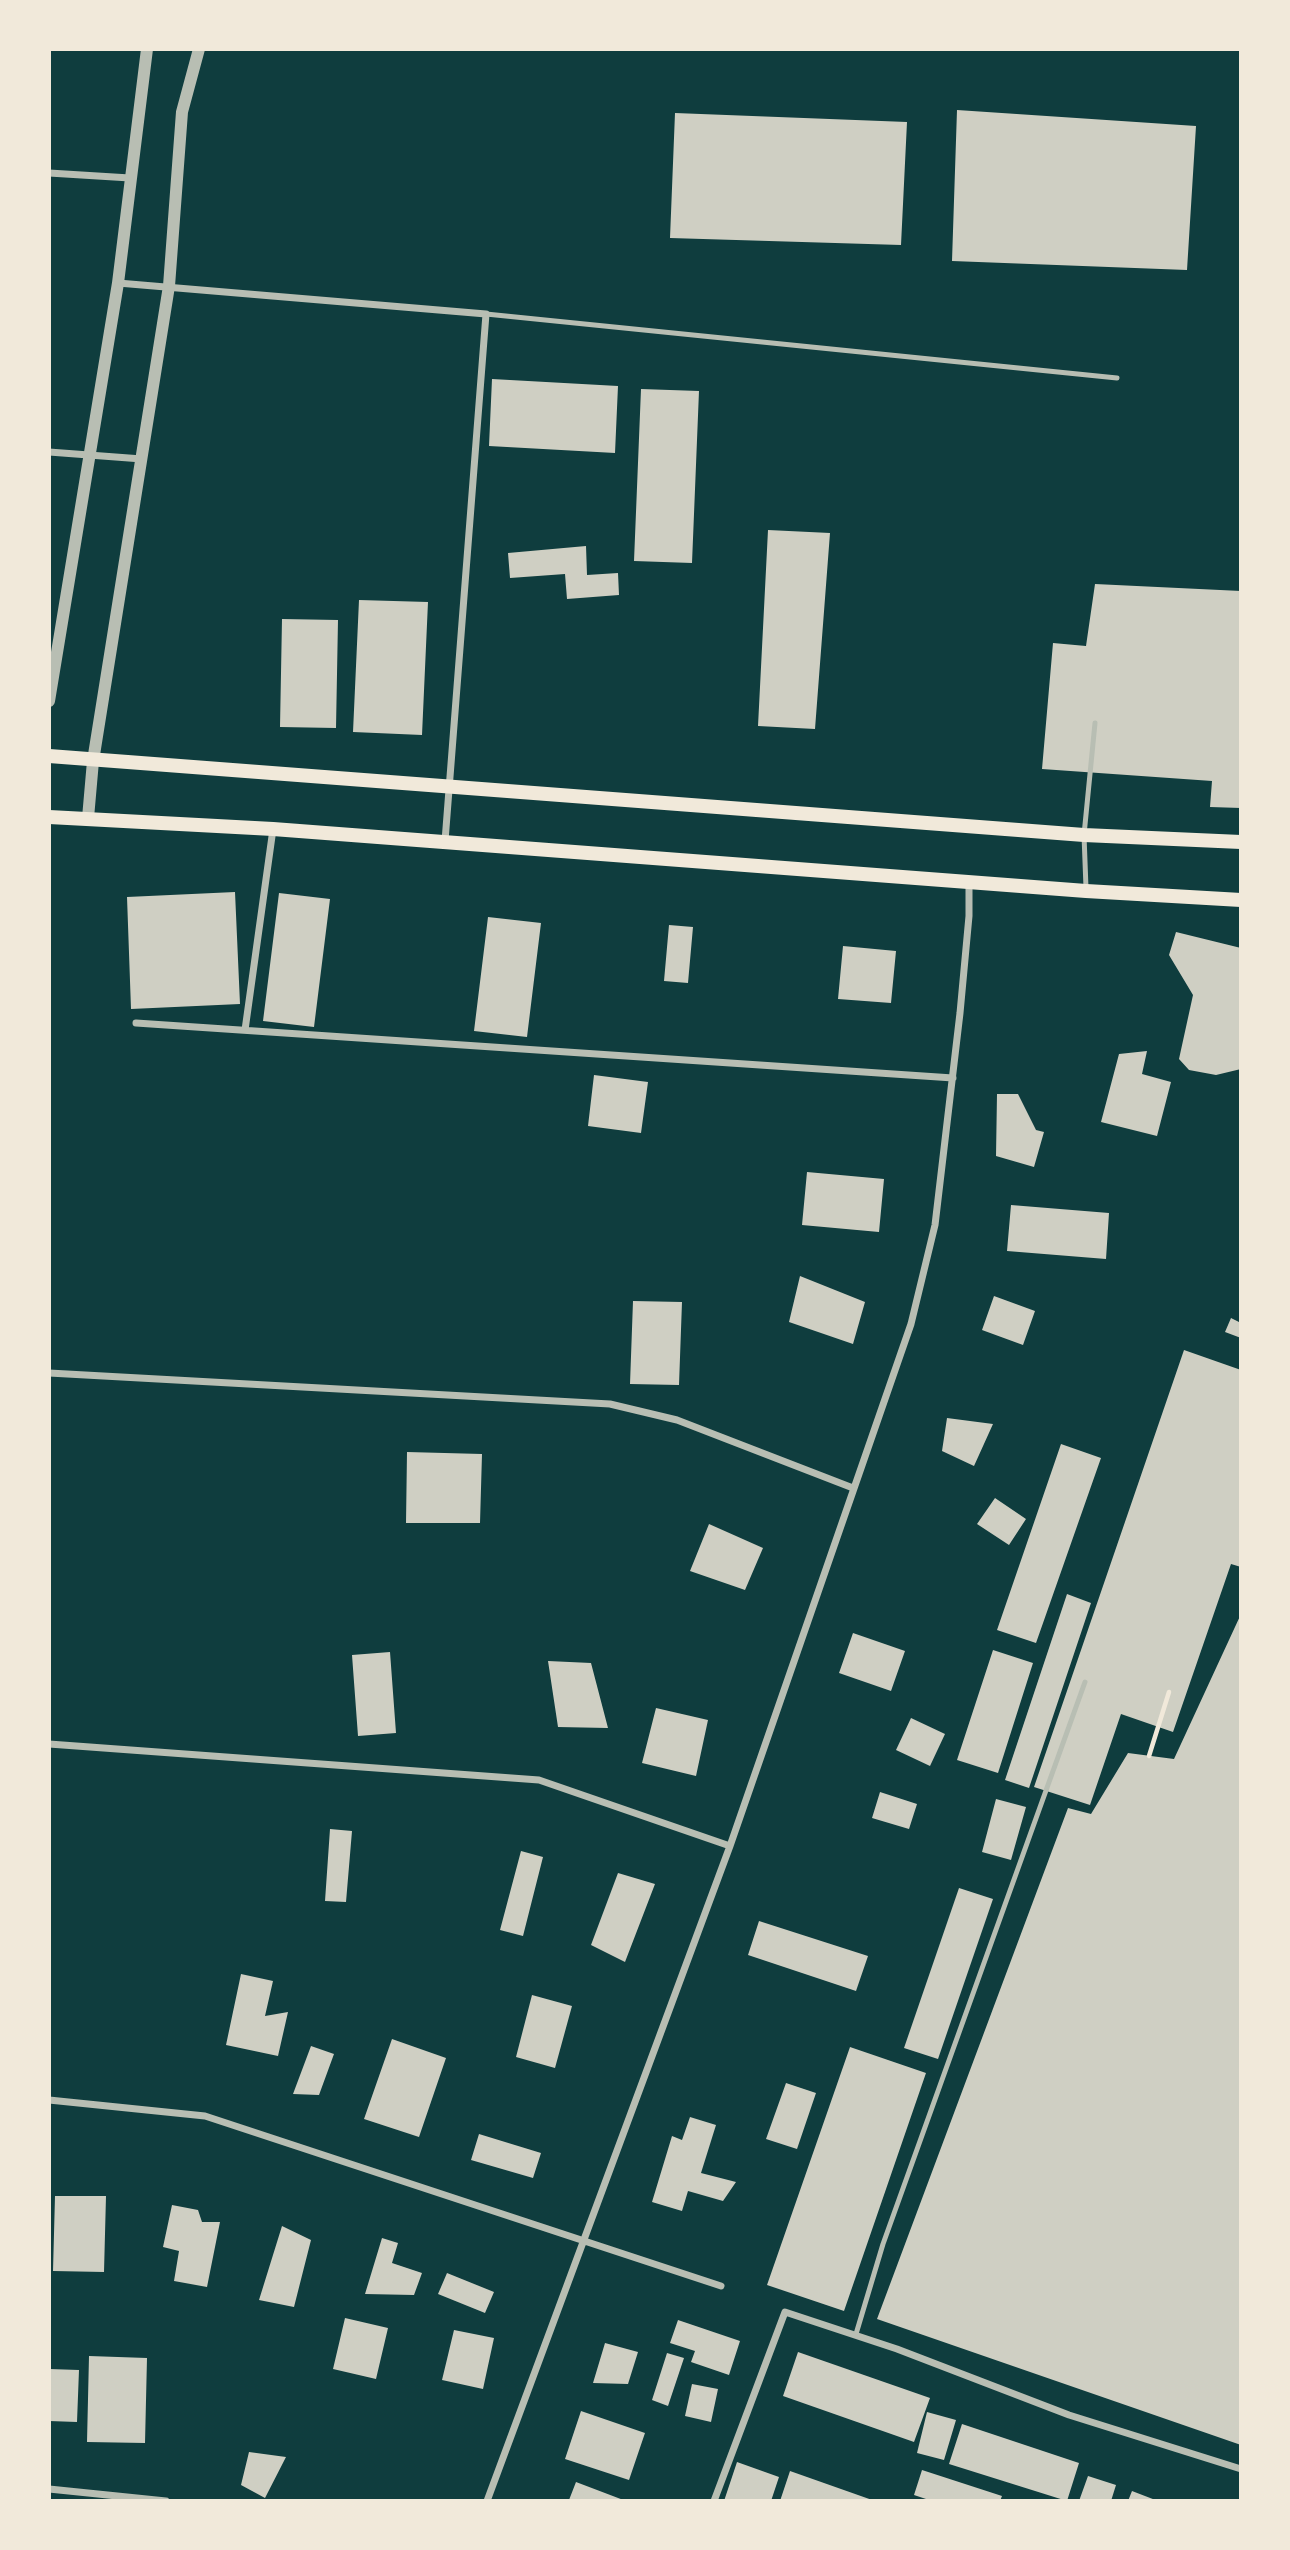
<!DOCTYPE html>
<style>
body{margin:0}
#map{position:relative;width:1290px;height:2550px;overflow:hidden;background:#0f3d3e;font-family:"Roboto Condensed",sans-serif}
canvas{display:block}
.frame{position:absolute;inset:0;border:51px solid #f1e9da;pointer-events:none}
</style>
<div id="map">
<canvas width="1290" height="2550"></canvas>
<div class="frame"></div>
</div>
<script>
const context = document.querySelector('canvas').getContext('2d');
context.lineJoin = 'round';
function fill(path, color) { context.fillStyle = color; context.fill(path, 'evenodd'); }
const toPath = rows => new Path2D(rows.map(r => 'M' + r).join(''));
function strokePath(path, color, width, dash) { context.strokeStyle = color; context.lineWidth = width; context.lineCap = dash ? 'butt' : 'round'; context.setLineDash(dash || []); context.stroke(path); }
fill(toPath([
 [957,110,1196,126,1187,270,952,261],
 [675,113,907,122,901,245,670,238],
 [492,379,618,386,615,453,489,446],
 [641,389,699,391,692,563,634,561],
 [768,530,830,533,815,729,758,726],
 [586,546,587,575,618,573,619,595,567,599,565,574,510,578,508,553],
 [1095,584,1241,591,1241,808,1210,807,1212,781,1042,769,1053,643,1086,646],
 [359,600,428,602,422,735,353,732],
 [282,619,338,620,336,728,280,727],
 [235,892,240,1004,131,1009,127,897],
 [279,893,330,899,314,1027,263,1021],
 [488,917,541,923,527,1037,474,1031],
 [669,925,693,927,688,983,664,981],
 [1176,932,1241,948,1241,1069,1216,1075,1189,1070,1179,1059,1193,995,1169,955],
 [843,946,896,951,891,1003,838,999],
 [1147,1051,1142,1074,1171,1082,1157,1136,1101,1122,1119,1054],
 [594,1075,648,1082,641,1133,588,1126],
 [997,1094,1018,1094,1036,1130,1044,1132,1034,1167,996,1156],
 [807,1172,884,1179,879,1232,802,1225],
 [1011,1205,1109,1213,1106,1259,1007,1251],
 [800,1276,865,1302,853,1344,789,1322],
 [994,1296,1035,1311,1023,1345,982,1330],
 [633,1301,682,1302,679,1385,630,1384],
 [1231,1318,1241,1323,1241,1338,1225,1332],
 [1184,1350,1241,1370,1241,1567,1231,1564,1173,1732,1121,1714,1090,1805,1034,1787],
 [947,1418,993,1424,974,1466,942,1451],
 [1061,1444,1101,1458,1036,1643,997,1630],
 [407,1452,482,1454,480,1523,406,1523],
 [995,1498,1026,1519,1009,1545,977,1524],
 [709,1524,763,1548,745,1590,690,1571],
 [1067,1594,1091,1603,1029,1788,1005,1780],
 [1241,1614,1241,2445,877,2319,1068,1808,1091,1814,1128,1753,1174,1759],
 [853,1633,905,1651,891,1691,839,1673],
 [993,1650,1033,1663,998,1773,957,1760],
 [390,1652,396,1733,358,1736,352,1655],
 [548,1661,591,1663,608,1728,558,1727],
 [656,1708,708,1720,696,1776,642,1763],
 [911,1718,945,1734,930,1766,896,1750],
 [880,1792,917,1804,909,1829,872,1818],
 [996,1799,1026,1807,1011,1860,982,1852],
 [330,1829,352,1831,346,1902,325,1901],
 [521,1851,543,1857,523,1936,500,1930],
 [618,1873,655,1884,625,1962,591,1945],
 [959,1888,993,1899,938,2059,904,2048],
 [759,1921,868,1956,856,1991,748,1955],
 [241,1974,273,1981,265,2016,288,2012,278,2056,226,2045],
 [532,1995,572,2006,555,2068,516,2057],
 [392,2039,446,2058,419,2137,364,2119],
 [311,2046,334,2054,319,2095,293,2094],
 [850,2047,926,2073,844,2311,767,2285],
 [786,2083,816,2093,797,2149,766,2139],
 [690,2117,716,2125,701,2173,736,2182,723,2201,688,2191,682,2211,652,2202,672,2136,682,2140],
 [479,2134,541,2153,533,2178,471,2160],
 [55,2196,106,2196,104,2272,53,2271],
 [172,2205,198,2210,202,2222,220,2222,207,2287,174,2281,179,2251,163,2247],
 [282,2226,311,2240,294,2307,259,2300],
 [382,2238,398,2243,392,2263,422,2273,414,2295,365,2294],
 [447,2273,494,2292,485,2313,438,2294],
 [345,2318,388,2328,376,2379,333,2369],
 [678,2320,740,2341,729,2375,691,2362,695,2351,670,2343],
 [454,2330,494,2338,483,2389,442,2380],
 [605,2343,638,2352,628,2384,593,2383],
 [798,2352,930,2398,914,2442,783,2396],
 [667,2353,684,2358,668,2406,652,2400],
 [89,2356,147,2358,145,2443,87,2442],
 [49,2369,79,2370,77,2422,49,2421],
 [692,2384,718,2389,711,2422,685,2416],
 [581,2411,645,2433,629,2480,565,2459],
 [927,2412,956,2420,944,2460,917,2453],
 [962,2424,1079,2463,1067,2501,949,2464],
 [249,2452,286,2457,265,2498,241,2485],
 [737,2462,779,2477,771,2501,724,2501],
 [922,2470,1002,2496,1000,2501,932,2501,914,2495],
 [790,2471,875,2501,780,2501],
 [1088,2476,1116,2485,1111,2501,1079,2501],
 [576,2482,626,2501,569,2500],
 [1132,2491,1158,2501,1128,2501]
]), '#cfcfc3');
strokePath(toPath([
 [1149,1756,1169,1692]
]), '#f1e9da', 4.5);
strokePath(toPath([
 [486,314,1117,378],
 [1086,888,1084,835,1095,723],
 [856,2334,883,2244,1085,1682]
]), '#b8beb3', 5);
strokePath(toPath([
 [49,173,130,178],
 [118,283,486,314,445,841],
 [49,452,142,459],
 [136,1023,953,1078],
 [245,1030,273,829],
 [49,1373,610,1404,677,1420,853,1488],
 [49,1744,539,1780,730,1846],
 [49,2100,205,2116,721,2286],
 [49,2489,166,2501],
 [487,2501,730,1846,911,1324,935,1225,960,1013,969,916,969,882],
 [714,2501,785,2312,897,2349,1069,2415,1241,2469]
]), '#b8beb3', 7);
strokePath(toPath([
 [49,701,118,283,147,49],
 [88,818,93,761,169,286,182,112,199,49]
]), '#b8beb3', 12);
strokePath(toPath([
 [49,756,1084,835,1241,842],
 [49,817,273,829,1086,891,1241,900]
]), '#f1e9da', 14);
</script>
